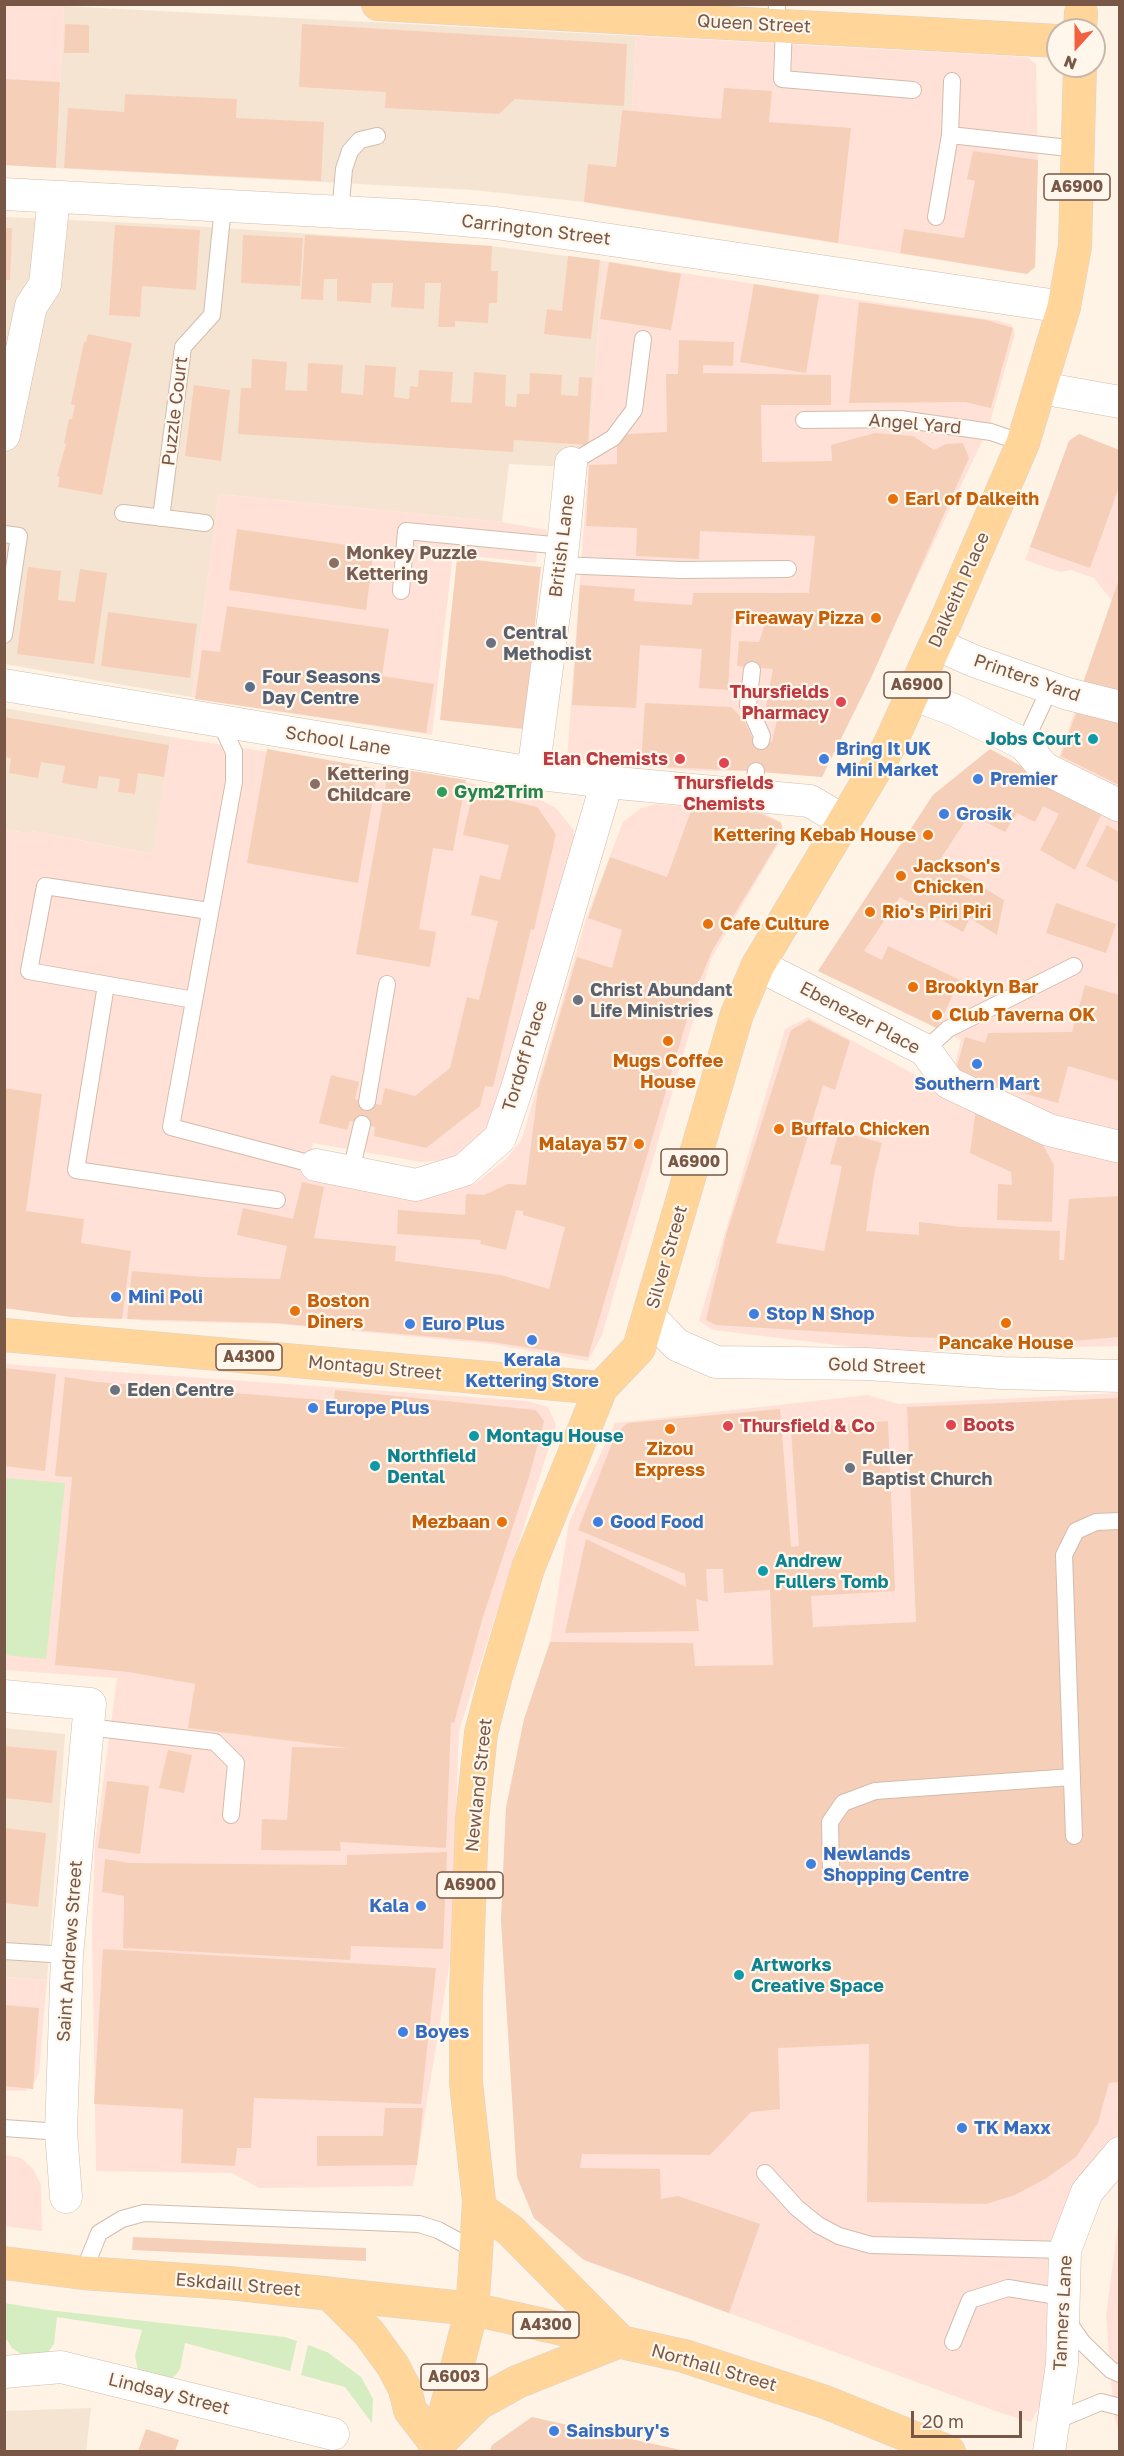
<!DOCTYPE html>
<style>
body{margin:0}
#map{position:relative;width:1124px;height:2456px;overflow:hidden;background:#fef3e4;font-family:"Golos Text",sans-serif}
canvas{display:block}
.frame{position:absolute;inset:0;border:6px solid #795747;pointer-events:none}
.north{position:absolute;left:1046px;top:18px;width:60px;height:60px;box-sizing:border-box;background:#fff7ec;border:2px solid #c9b7aa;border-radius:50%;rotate:201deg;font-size:16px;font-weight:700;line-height:24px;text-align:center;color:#795747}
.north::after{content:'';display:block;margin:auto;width:21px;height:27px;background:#f2603f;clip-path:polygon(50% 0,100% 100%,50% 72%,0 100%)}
.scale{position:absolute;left:911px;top:2411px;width:111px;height:27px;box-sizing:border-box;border:3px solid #795747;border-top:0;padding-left:8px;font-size:18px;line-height:21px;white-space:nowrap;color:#795747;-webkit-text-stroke:4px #fff7ec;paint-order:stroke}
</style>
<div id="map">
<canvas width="1124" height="2456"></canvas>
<div class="frame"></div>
<div class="north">N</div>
<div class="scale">20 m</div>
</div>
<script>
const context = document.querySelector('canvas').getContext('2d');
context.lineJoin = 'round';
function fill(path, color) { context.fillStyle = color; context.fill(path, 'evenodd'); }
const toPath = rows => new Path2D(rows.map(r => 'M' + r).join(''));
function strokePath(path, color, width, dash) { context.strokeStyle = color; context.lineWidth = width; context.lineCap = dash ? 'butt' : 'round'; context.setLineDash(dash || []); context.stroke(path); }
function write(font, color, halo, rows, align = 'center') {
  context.font = font + ' "Golos Text",sans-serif'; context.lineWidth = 4.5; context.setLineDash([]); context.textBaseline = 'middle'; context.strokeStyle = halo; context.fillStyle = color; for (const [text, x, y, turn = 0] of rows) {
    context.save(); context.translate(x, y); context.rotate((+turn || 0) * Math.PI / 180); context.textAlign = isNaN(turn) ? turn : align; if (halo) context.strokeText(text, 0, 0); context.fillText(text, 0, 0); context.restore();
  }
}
fill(toPath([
 [64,6,636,36,632,111,622,110,611,207,584,202,473,190,56,168],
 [5,217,177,225,492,246,603,261,588,468,509,464,502,522,219,494,192,697,5,664],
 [4,708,171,737,153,854,32,831,31,834,5,829],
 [4,1728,65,1734,47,1980,5,1977],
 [91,2408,86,2451,5,2451,5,2411]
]), '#f6e4d2');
fill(toPath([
 [4,5,64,6,56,168,5,165],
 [636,36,1027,57,1036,64,1038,160,1035,267,1027,274,611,207,622,110,632,110],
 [603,261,999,321,1012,325,1015,334,988,429,822,777,750,771,696,771,567,759],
 [1079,434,1119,450,1119,795,1057,763,1112,601,1094,578,1071,570,1060,572,1025,560,1069,441],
 [219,494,502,522,547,530,548,543,538,542,536,563,453,554,432,735,192,697],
 [171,737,465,782,533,796,556,808,573,829,575,843,497,1121,470,1149,448,1160,422,1162,313,1143,308,1170,425,1196,450,1192,476,1183,505,1160,522,1139,586,919,623,822,641,808,655,804,763,813,781,822,784,834,711,959,602,1335,588,1361,492,1344,278,1324,149,1321,5,1306,4,829,31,834,32,831,152,854],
 [990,749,1119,820,1119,1346,894,1352,713,1330,699,1321,785,1029,808,1017,949,1093,961,1040,818,971,933,795],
 [4,1364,527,1401,548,1407,556,1425,459,1731,450,1961,413,2186,259,2188,232,2173,96,2171,92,1933,95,1843,117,1678,5,1670],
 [1119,1393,1119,2134,1090,2164,1065,2205,1053,2246,1047,2277,1049,2363,1043,2399,1031,2422,1001,2413,584,2260,534,2218,517,2177,501,1920,506,1808,524,1719,550,1642,569,1522,615,1423,868,1395,899,1404],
 [4,1977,47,1980,39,2073,33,2085,25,2091,5,2091],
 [5,2155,21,2158,33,2169,41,2185,42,2231,5,2226],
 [1119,2217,1119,2435,1114,2414,1106,2317]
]), '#ffe1d7');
fill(toPath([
 [5,1478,65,1483,46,1659,5,1655],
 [4,2303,48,2310,285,2337,297,2341,290,2371,185,2343,180,2369,176,2375,165,2381,138,2371,135,2356,142,2330,57,2317,54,2344,47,2353,25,2357,12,2348,7,2340,5,2340],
 [308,2345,327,2352,361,2377,373,2399,372,2423,345,2387,301,2375]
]), '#d5edc1');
fill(toPath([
 [65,24,89,25,89,53,64,53],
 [302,24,627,44,624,106,515,99,499,114,385,108,386,92,299,87],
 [4,79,60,82,56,168,4,165],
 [724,88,772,91,769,122,851,128,838,243,584,202,588,164,616,167,622,110,721,119],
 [125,94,237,99,236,118,324,122,321,181,64,168,68,108,124,112],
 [973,151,1038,160,1035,267,1027,274,900,253,904,229,964,238,975,181,967,179],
 [115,225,200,230,196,290,142,286,140,317,109,315],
 [4,228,12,228,10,280,4,280],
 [243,235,303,238,300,286,241,283],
 [305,235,492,246,491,271,498,271,497,303,489,303,488,323,455,321,455,327,438,327,441,283,425,283,424,309,391,307,393,283,372,283,371,303,353,302,337,301,337,279,324,279,323,300,301,299],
 [568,256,600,260,591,339,544,334,547,309,562,311],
 [609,262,681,274,671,330,600,319],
 [754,284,819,295,806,373,740,362],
 [859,302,986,320,1013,328,991,408,965,402,849,403],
 [88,334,132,343,102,495,58,487,60,477,57,476,66,444,64,443,69,419,72,419,75,405,71,404,84,342,86,342],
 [679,340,734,342,733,366,703,365,703,373,831,375,831,405,761,405,762,462,832,461,831,445,875,433,913,436,934,450,946,444,963,443,969,458,871,678,822,777,750,771,641,766,645,703,731,707,743,719,754,741,772,742,777,720,764,718,773,669,737,666,739,641,759,642,766,621,732,619,728,690,699,688,702,649,640,645,636,708,572,705,580,585,635,589,634,601,692,605,693,593,809,593,815,536,700,531,699,559,636,556,637,528,586,526,589,465,617,464,617,442,628,434,667,432,666,374,678,374],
 [252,359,287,362,285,390,307,391,308,363,343,365,341,393,363,395,365,365,396,367,394,397,409,399,410,386,418,387,419,370,453,372,451,402,472,403,474,372,506,375,505,406,516,407,517,394,529,394,530,373,562,375,561,395,578,396,579,377,592,378,588,445,514,440,513,452,238,434,241,388,251,388],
 [194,385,230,390,221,461,185,456],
 [1079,434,1119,450,1119,487,1090,568,1030,547,1069,441],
 [237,529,374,549,366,610,229,590],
 [457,558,541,567,524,729,440,720],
 [28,567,61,571,58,600,75,602,80,569,107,573,94,664,17,654],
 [1119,579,1119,691,1083,683],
 [227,606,389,629,382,676,434,684,426,733,195,699,202,650,220,652],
 [108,612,197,624,190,678,101,666],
 [1076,713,1119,722,1119,785,1061,756],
 [4,717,169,745,164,777,138,773,135,794,118,792,120,779,99,776,97,789,62,783,65,766,41,762,38,778,9,773,11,758,4,757],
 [267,749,378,769,358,883,247,863],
 [990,749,1103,811,1075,870,1040,850,1059,814,1043,806,1035,822,1017,813,1005,832,970,814,939,861,1004,900,997,935,970,918,963,932,900,897,864,951,882,960,888,946,960,980,937,1028,818,971,933,795],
 [389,767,466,780,453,851,433,848,419,929,436,932,430,967,356,954],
 [473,792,537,807,556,834,534,930,531,929,493,1087,485,1086,480,1106,426,1148,374,1136,375,1127,362,1124,350,1121,347,1130,319,1123,331,1075,359,1082,355,1099,381,1105,385,1088,415,1096,450,1068,467,997,479,1000,498,921,471,915,480,875,500,880,509,845,463,835],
 [692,808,762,814,781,823,783,834,712,951,695,992,588,1357,492,1342,276,1323,127,1319,132,1271,203,1277,280,1279,287,1246,237,1235,243,1208,293,1219,302,1182,324,1187,314,1238,396,1246,395,1261,501,1275,549,1289,565,1227,523,1215,523,1211,516,1210,506,1250,480,1244,481,1240,397,1234,398,1210,465,1215,466,1194,484,1195,508,1184,526,1185,538,1089,577,957,612,968,622,930,588,918,610,857,667,877],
 [1107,825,1119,832,1119,883,1086,866],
 [1056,903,1116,924,1106,953,1046,933],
 [1085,985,1119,995,1119,1081,1068,1066,1058,1103,955,1074,965,1037,985,1043,988,1033,1072,1032],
 [809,1020,850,1041,835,1090,823,1085,776,1243,824,1251,842,1166,830,1164,839,1131,882,1143,874,1175,866,1231,919,1235,919,1222,962,1227,1060,1231,1059,1260,1064,1260,1069,1199,1119,1196,1119,1337,1060,1342,910,1337,716,1325,706,1320,726,1235,791,1030],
 [4,1088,42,1094,26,1211,84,1219,81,1243,131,1251,122,1319,71,1317,4,1308],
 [976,1109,1039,1138,1054,1165,1052,1222,997,1220,998,1184,1012,1185,1011,1172,970,1153],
 [4,1368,56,1374,45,1471,4,1466],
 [65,1377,97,1382,334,1401,335,1390,536,1410,544,1421,529,1477,482,1620,454,1723,451,1722,446,1848,340,1842,341,1851,261,1850,262,1819,287,1820,292,1747,348,1748,188,1728,195,1684,129,1672,55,1665,72,1477,55,1476],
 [1119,1398,1119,2082,1109,2083,1098,2123,1076,2157,1045,2179,1015,2195,986,2204,867,2202,869,2044,778,2048,780,2109,751,2112,710,2155,582,2154,580,2168,660,2169,661,2199,678,2196,760,2224,729,2313,584,2260,534,2218,517,2177,501,1920,506,1808,524,1719,550,1642,693,1643,695,1666,773,1665,770,1590,724,1593,723,1569,706,1569,708,1602,696,1599,699,1631,565,1633,586,1539,686,1587,685,1574,578,1530,616,1433,628,1423,780,1409,791,1547,799,1546,791,1429,888,1421,895,1591,811,1596,813,1627,916,1622,907,1407],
 [4,1746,57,1751,52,1803,4,1798],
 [168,1750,192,1755,184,1793,159,1788],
 [107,1781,149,1786,140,1854,98,1848],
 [4,1828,46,1833,38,1907,4,1903],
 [447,1852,443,1949,351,1946,350,1960,123,1948,124,1896,102,1892,105,1859,130,1863,347,1865,347,1855],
 [103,1949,436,1968,421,2104,254,2098,251,2148,237,2148,235,2166,181,2163,183,2109,94,2104],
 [4,2005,39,2008,33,2089,4,2086],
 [385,2108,423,2108,417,2165,317,2166,317,2136,383,2136],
 [133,2237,366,2248,366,2261,132,2250],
 [532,2417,685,2451,490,2451,492,2445],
 [146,2429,179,2440,175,2451,138,2451]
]), '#f6cfb9');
const lane = toPath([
 [776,26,777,4],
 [784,26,782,79,913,90],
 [950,135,1078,149],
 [340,213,344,169,350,151,360,140,377,136],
 [936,217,950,135,952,81],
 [804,420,900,419,991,432,1023,443],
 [571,463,613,438,634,410,643,339],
 [123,513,205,523],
 [161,518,183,347,212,315,223,207],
 [4,534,19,536,4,635],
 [560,565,681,570,788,569],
 [401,591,406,531,563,546],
 [752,670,748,705,762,736,761,741],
 [220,722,234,752,234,782,171,1127,316,1165],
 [1024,744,1050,688],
 [752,796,756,771],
 [106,985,76,1170,277,1200],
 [194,1000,29,971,45,886,209,911],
 [925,1050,948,1029,1074,966],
 [367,1102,387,984],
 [351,1171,362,1124],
 [88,1727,215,1742,236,1763,231,1815],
 [1074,1836,1064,1555,1076,1531,1096,1522,1120,1521],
 [831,1869,830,1822,843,1803,875,1791,1072,1777],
 [4,1951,67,1955],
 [4,2128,61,2132],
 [765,2173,797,2208,818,2225,839,2236,871,2245,1065,2250],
 [83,2273,99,2233,122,2219,144,2213,419,2224,438,2230,475,2250],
 [1066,2319,1083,2343,1111,2370,1120,2374],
 [953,2342,970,2300,1008,2288,1063,2297],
 [1053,2422,1101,2402,1120,2407]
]);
const street = toPath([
 [4,194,416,216,496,223,1064,307],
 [1041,388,1120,402],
 [4,435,31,306,45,285,54,197],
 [936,644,974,661,1068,694,1120,707],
 [4,685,533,773,607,782,810,801,845,822],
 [913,694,954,710,1024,744,1044,768,1120,806],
 [533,773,563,546,571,463],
 [758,965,925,1050,949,1083,1049,1130,1120,1147],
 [316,1165,416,1185,464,1170,500,1138,518,1085,607,782],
 [649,1316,677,1345,716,1362,867,1364,1002,1373,1120,1376],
 [4,1696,90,1704,67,1955,61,2132,66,2197],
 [4,2372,61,2367,333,2434],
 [1049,2452,1062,2364,1065,2250,1087,2192,1120,2153]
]);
const primary = toPath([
 [378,4,1058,41],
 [1080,30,1081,13],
 [4,1335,601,1388],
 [479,2208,510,2230,620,2341],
 [4,2263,83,2273,229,2283,472,2309,684,2356,825,2402,949,2452],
 [330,2294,369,2333,393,2366,405,2389,410,2410,437,2445],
 [437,2445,479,2403,517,2382,620,2341],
 [435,2452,472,2309,475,2270,479,2201,466,2083,466,1993,472,1819,481,1733,495,1679,528,1568,601,1388,639,1348,737,1014,758,965,888,748,946,621,1023,443,1064,307,1075,246,1080,66]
]);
strokePath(lane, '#d3bcac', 18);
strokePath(street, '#d3bcac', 33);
strokePath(primary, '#dcd3cf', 34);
strokePath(lane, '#fff', 16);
strokePath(street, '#fff', 32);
strokePath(primary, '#ffd59a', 33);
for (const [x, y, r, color] of [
 [893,499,6,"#e8710a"],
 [334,563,6,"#8d6e63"],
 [876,618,6,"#e8710a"],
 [491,643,6,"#6b7280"],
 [250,687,6,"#5c6f8a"],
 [841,702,6,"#e0444e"],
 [1093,739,6,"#0f9aa8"],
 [680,759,6,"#e0444e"],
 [824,759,6,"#3f7fe0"],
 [724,763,6,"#e0444e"],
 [978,779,6,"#3f7fe0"],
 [315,784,6,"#8d6e63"],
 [442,792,6,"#2e9e5b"],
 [944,814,6,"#3f7fe0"],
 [928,835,6,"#e8710a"],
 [901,876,6,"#e8710a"],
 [870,912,6,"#e8710a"],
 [708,924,6,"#e8710a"],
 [913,987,6,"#e8710a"],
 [578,1000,6,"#6b7280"],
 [937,1015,6,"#e8710a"],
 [668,1041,6,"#e8710a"],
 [977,1064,6,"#3f7fe0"],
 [779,1129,6,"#e8710a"],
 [639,1144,6,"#e8710a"],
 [116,1297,6,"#3f7fe0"],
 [295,1311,6,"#e8710a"],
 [754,1314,6,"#3f7fe0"],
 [1006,1323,6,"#e8710a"],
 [410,1324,6,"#3f7fe0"],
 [532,1340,6,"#3f7fe0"],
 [115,1390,6,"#6b7280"],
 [313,1408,6,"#3f7fe0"],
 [951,1425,6,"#e0444e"],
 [728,1426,6,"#e0444e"],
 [670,1429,6,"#e8710a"],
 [474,1436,6,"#0f9aa8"],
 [375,1466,6,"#0f9aa8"],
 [850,1468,6,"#6b7280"],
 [502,1522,6,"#e8710a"],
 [598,1522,6,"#3f7fe0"],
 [763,1571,6,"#0f9aa8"],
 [811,1864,6,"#3f7fe0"],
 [421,1906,6,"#3f7fe0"],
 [739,1975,6,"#0f9aa8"],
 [403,2032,6,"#3f7fe0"],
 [962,2128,6,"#3f7fe0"],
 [554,2431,6,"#3f7fe0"]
]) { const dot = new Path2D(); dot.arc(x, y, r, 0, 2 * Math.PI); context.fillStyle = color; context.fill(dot); strokePath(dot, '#fff7ec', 2); }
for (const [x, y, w] of [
 [1077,187,66],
 [917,685,66],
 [694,1162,66],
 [249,1357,66],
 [470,1885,66],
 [546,2325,66],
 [454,2377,66]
]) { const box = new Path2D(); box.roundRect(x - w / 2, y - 13, w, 26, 4.5); context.fillStyle = '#fff7ec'; context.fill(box); strokePath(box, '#795747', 1.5); }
write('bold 16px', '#795747', null, [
 ["A6900",1077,187],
 ["A6900",917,685],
 ["A6900",694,1162],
 ["A4300",249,1357],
 ["A6900",470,1885],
 ["A4300",546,2325],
 ["A6003",454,2377]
]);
write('18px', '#795747', '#fff7ec', [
 ["Queen Street",754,24,3],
 ["Carrington Street",536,230,7],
 ["Puzzle Court",175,411,-83],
 ["Angel Yard",915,424,5],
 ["British Lane",562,546,-83],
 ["Dalkeith Place",959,590,-66],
 ["Printers Yard",1027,678,19],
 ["School Lane",338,741,9],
 ["Ebenezer Place",860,1018,28],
 ["Tordoff Place",525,1056,-73],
 ["Silver Street",667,1257,-74],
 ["Gold Street",877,1366,2],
 ["Montagu Street",375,1368,5],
 ["Newland Street",479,1785,-84],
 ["Saint Andrews Street",70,1951,-86],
 ["Eskdaill Street",238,2285,5],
 ["Tanners Lane",1063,2313,-87],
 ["Northall Street",714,2368,16],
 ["Lindsay Street",169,2394,14]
]);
write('bold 18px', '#c56008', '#fff7ec', [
 ["Earl of Dalkeith",905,499],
 ["Fireaway Pizza",864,618,"right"],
 ["Kettering Kebab House",916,835,"right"],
 ["Jackson's",913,866],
 ["Chicken",913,887],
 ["Rio's Piri Piri",882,912],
 ["Cafe Culture",720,924],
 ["Brooklyn Bar",925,987],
 ["Club Taverna OK",949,1015],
 ["Mugs Coffee",668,1061,"center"],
 ["House",668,1082,"center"],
 ["Buffalo Chicken",791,1129],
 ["Malaya 57",627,1144,"right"],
 ["Boston",307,1301],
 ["Diners",307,1322],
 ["Pancake House",1006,1343,"center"],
 ["Zizou",670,1449,"center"],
 ["Express",670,1470,"center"],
 ["Mezbaan",490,1522,"right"]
], 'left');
write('bold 18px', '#785e54', '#fff7ec', [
 ["Monkey Puzzle",346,553],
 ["Kettering",346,574],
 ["Kettering",327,774],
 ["Childcare",327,795]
], 'left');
write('bold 18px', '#5b616d', '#fff7ec', [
 ["Central",503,633],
 ["Methodist",503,654],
 ["Christ Abundant",590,990],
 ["Life Ministries",590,1011],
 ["Eden Centre",127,1390],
 ["Fuller",862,1458],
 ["Baptist Church",862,1479]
], 'left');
write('bold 18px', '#4e5e75', '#fff7ec', [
 ["Four Seasons",262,677],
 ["Day Centre",262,698]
], 'left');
write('bold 18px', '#be3a42', '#fff7ec', [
 ["Thursfields",829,692],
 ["Pharmacy",829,713],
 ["Elan Chemists",668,759],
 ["Thursfields",724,783,"center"],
 ["Chemists",724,804,"center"],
 ["Boots",963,1425,"left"],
 ["Thursfield & Co",740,1426,"left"]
], 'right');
write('bold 18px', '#0d838f', '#fff7ec', [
 ["Jobs Court",1081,739,"right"],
 ["Montagu House",486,1436],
 ["Northfield",387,1456],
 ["Dental",387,1477],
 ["Andrew",775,1561],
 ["Fullers Tomb",775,1582],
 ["Artworks",751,1965],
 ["Creative Space",751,1986]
], 'left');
write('bold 18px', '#366cbe', '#fff7ec', [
 ["Bring It UK",836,749],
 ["Mini Market",836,770],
 ["Premier",990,779],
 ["Grosik",956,814],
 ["Southern Mart",977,1084,"center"],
 ["Mini Poli",128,1297],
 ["Stop N Shop",766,1314],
 ["Euro Plus",422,1324],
 ["Kerala",532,1360,"center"],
 ["Kettering Store",532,1381,"center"],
 ["Europe Plus",325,1408],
 ["Good Food",610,1522],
 ["Newlands",823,1854],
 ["Shopping Centre",823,1875],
 ["Kala",409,1906,"right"],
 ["Boyes",415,2032],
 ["TK Maxx",974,2128],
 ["Sainsbury's",566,2431]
], 'left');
write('bold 18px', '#27864d', '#fff7ec', [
 ["Gym2Trim",454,792]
], 'left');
</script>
